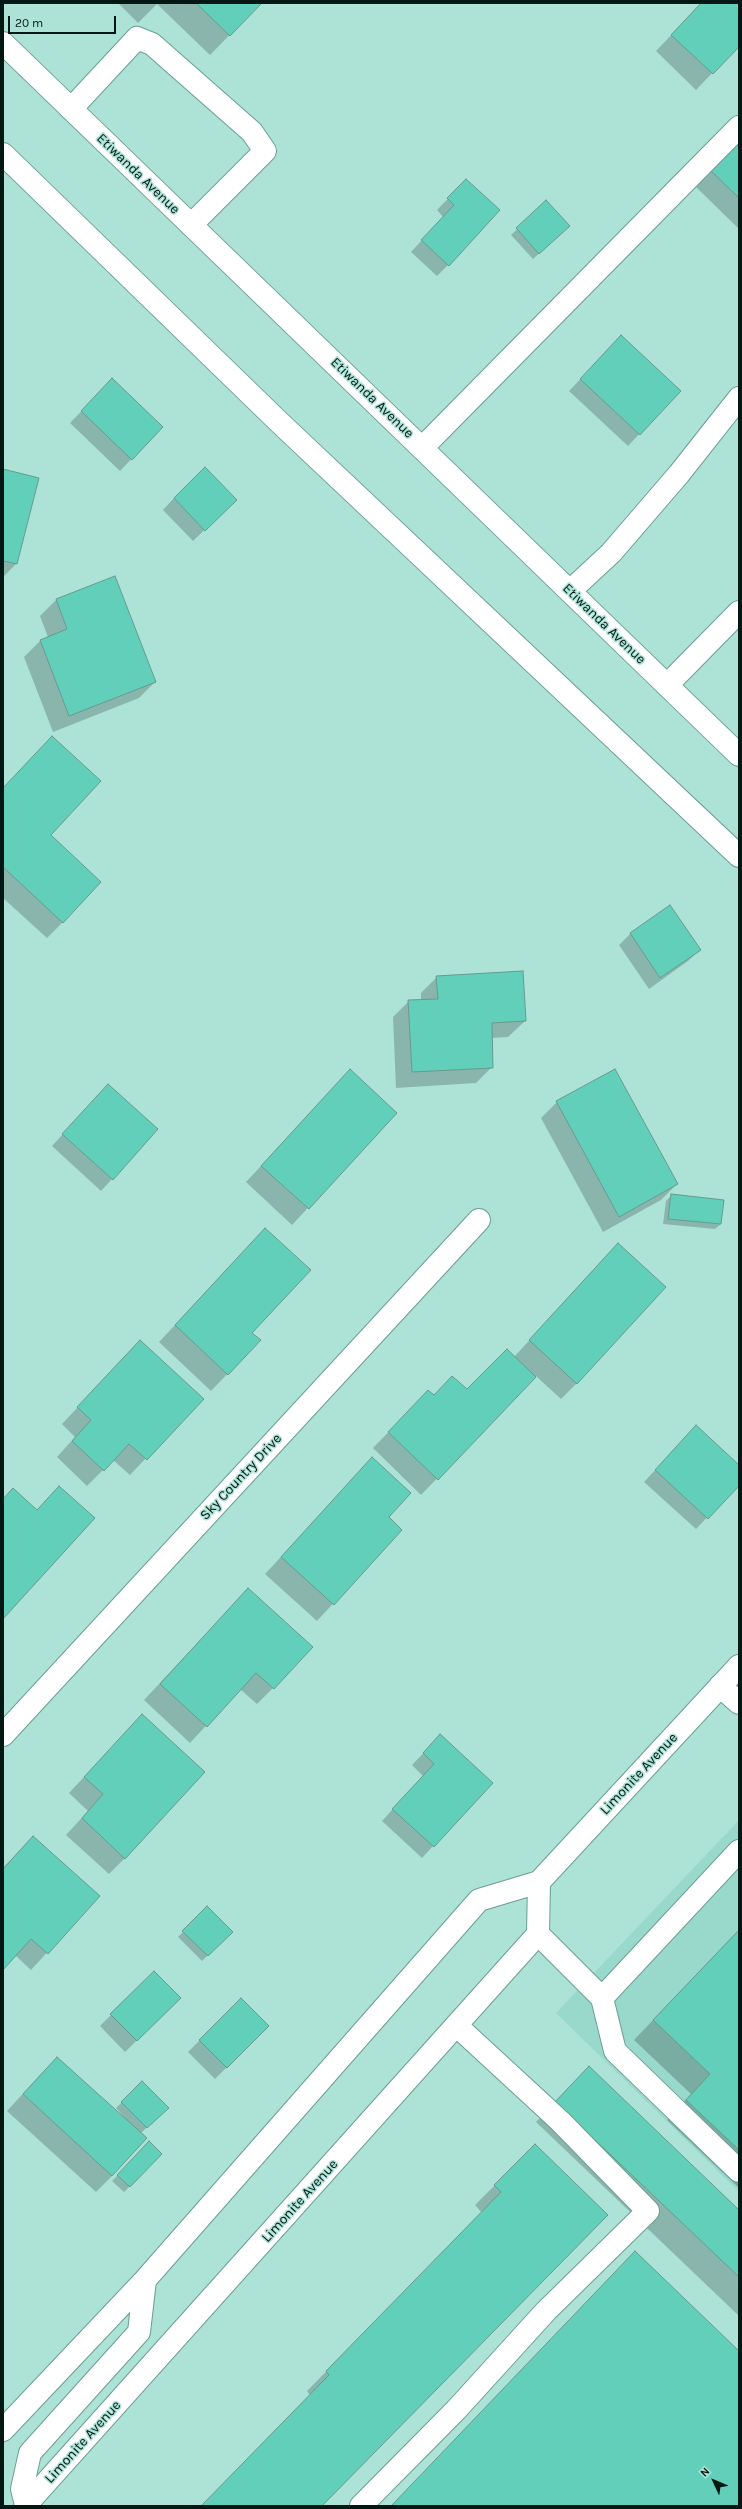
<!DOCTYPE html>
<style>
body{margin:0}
#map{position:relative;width:742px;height:2509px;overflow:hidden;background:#ade3d7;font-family:Karla,sans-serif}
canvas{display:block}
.frame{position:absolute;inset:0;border:4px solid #031713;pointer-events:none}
.north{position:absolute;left:694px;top:2461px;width:40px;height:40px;-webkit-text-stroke:3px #ade3d7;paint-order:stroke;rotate:314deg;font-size:11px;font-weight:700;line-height:16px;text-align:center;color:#031713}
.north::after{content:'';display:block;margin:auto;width:14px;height:18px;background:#031713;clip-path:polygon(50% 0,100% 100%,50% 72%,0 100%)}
.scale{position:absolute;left:8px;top:16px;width:108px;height:18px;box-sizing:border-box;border:2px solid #031713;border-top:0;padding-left:5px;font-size:12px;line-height:14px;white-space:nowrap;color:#031713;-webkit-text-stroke:3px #ade3d7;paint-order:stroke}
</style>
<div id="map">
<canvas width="742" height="2509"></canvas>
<div class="frame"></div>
<div class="north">N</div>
<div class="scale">20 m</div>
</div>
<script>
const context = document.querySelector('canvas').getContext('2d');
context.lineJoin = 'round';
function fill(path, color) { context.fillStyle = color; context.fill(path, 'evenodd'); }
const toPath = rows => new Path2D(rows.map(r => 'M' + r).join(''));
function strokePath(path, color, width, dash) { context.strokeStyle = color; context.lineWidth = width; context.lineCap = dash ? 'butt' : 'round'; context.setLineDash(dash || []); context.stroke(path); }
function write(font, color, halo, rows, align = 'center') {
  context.font = font + ' Karla,sans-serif'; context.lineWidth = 3; context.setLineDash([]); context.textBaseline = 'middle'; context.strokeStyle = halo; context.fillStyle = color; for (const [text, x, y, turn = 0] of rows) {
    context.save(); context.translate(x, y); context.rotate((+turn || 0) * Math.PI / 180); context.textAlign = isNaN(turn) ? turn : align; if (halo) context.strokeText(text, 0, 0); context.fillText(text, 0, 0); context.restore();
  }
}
fill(toPath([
 [739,1820,739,2192,556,2013]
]), '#99d9cb');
fill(toPath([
 [118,3,261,3,210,55,157,4,138,23],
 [702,3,739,3,739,45,696,90,656,51],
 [739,144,739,229,696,187],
 [466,180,448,265,437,276,411,252,443,217,437,210],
 [546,202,563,231,533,259,511,235],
 [610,348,680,391,628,446,569,391],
 [101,391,162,427,120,471,70,423],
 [3,470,38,479,16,564,3,577],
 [174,498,224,511,193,541,163,510],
 [115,577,155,682,139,698,53,732,24,657,40,641,48,637,40,616,56,600],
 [52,737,49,835,63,922,47,938,3,898,3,788],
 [670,907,700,950,688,961,649,989,619,945,630,934],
 [437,977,525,1021,508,1037,491,1038,492,1067,476,1083,396,1088,393,1017,409,1001,421,1000,421,993],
 [350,1070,396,1113,292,1225,246,1182],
 [97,1097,112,1179,101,1191,52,1146],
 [557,1102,677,1184,661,1200,603,1232,541,1118],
 [672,1195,721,1224,715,1229,663,1224,666,1201],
 [249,1246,251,1333,259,1341,211,1391,159,1342],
 [602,1261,577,1383,561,1399,536,1376,421,1495,373,1448,412,1408,434,1397,467,1391,514,1357],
 [140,1341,202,1399,130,1475,113,1460,87,1486,57,1457,75,1437,62,1424],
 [685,1438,739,1466,739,1484,696,1529,644,1482],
 [372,1459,388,1517,401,1530,317,1621,265,1574],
 [248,1589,273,1688,257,1704,240,1689,190,1743,144,1700],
 [142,1715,125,1858,109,1874,66,1835,88,1811,69,1793],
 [440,1736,433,1846,422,1858,382,1821,423,1776,412,1765],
 [33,1837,99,1896,31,1970,15,1955,3,1968,3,1868],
 [207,1908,231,1932,202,1961,178,1937],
 [739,1930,739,2188,667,2120,691,2094,634,2040],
 [154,1972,180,1998,125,2052,100,2026],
 [241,1999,268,2026,215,2079,188,2052],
 [41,2074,134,2128,116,2108,142,2082,167,2108,140,2134,112,2176,96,2192,7,2111],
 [569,2087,739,2211,739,2316,536,2122],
 [149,2143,130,2186,124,2192,112,2181],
 [535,2145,321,2506,202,2506,310,2395,307,2391,482,2213,475,2205]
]), '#0003');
const building = toPath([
 [196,3,262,3,230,36,196,3],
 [701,3,739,3,739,47,713,74,671,35,701,3],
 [739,143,739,198,711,171,739,143],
 [466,179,500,210,449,266,421,240,454,205,447,198,466,179],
 [546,200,570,226,539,254,516,228,546,200],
 [621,335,681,391,640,435,580,379,621,335],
 [112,378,163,427,132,460,81,411,112,378],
 [205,467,237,500,205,531,174,498,205,467],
 [3,469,39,478,17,564,3,561,3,469],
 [115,576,156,682,69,716,40,640,67,629,56,599,115,576],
 [52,736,101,781,51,835,101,882,63,923,3,867,3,788,52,736],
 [670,905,701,950,660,978,630,933,670,905],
 [523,971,526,1021,492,1023,493,1068,412,1072,408,1000,438,999,436,976,523,971],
 [350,1069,397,1113,309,1209,261,1166,350,1069],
 [615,1069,678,1184,619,1217,556,1101,615,1069],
 [108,1084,158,1129,113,1180,62,1134,108,1084],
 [671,1194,724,1200,721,1224,668,1219,671,1194],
 [265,1228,311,1270,252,1333,261,1340,228,1375,175,1325,265,1228],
 [618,1243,666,1287,577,1384,529,1340,618,1243],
 [140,1340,204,1399,147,1460,129,1444,104,1471,72,1441,91,1420,77,1407,140,1340],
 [507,1349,536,1377,438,1480,388,1432,428,1390,434,1395,452,1376,467,1389,507,1349],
 [696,1425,739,1465,739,1486,708,1519,655,1470,696,1425],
 [372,1457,411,1493,389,1517,402,1530,334,1605,281,1557,372,1457],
 [59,1486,95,1518,3,1619,3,1499,13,1488,37,1510,59,1486],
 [248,1588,313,1647,274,1689,256,1673,207,1727,160,1684,248,1588],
 [142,1714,205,1772,125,1859,82,1818,103,1794,84,1777,142,1714],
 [440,1734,493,1783,434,1847,392,1809,434,1764,423,1753,440,1734],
 [33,1836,100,1896,48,1954,31,1939,3,1970,3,1869,33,1836],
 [207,1906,233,1932,208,1956,182,1931,207,1906],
 [739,1930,739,2150,686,2100,710,2074,653,2020,739,1930],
 [154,1971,181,1998,137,2041,110,2014,154,1971],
 [241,1998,269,2026,227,2068,199,2040,241,1998],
 [57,2057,147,2138,112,2176,23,2094,57,2057],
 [589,2066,739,2210,739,2277,555,2102,589,2066],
 [142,2081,169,2108,147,2128,121,2102,142,2081],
 [149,2141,162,2154,130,2187,117,2175,149,2141],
 [535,2144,608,2215,322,2506,201,2506,329,2375,326,2371,501,2192,494,2185,535,2144],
 [635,2251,739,2351,739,2506,391,2506,635,2251]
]);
fill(building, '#62cfbb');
strokePath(building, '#669a8f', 1);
const minor = toPath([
 [71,109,137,38,152,44,252,132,265,151,191,225],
 [423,447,739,127],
 [570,591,611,553,679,474,739,398],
 [667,685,739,612],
 [720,1686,739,1703],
 [3,1735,479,1220],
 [538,1934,602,1998,615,2051,739,2171],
 [602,1998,739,1851],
 [361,2506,456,2410,546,2311,648,2211,560,2121,457,2026]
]);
const major = toPath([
 [3,43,739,755],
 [3,154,279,422,739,856],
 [3,2430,145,2280,479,1900,539,1882,739,1666],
 [26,2505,22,2489,30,2453,139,2332,145,2280],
 [25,2506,538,1934,539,1882]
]);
strokePath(minor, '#6a9e93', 24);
strokePath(major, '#6a9e93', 24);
strokePath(minor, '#fff', 22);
strokePath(major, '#fff', 22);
write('14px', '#031713', '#ade3d7', [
 ["Etiwanda Avenue",138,174,44],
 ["Etiwanda Avenue",372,398,44],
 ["Etiwanda Avenue",604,624,44],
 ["Sky Country Drive",241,1477,-47],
 ["Limonite Avenue",639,1774,-47],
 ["Limonite Avenue",300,2201,-48],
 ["Limonite Avenue",83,2442,-48]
]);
</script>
